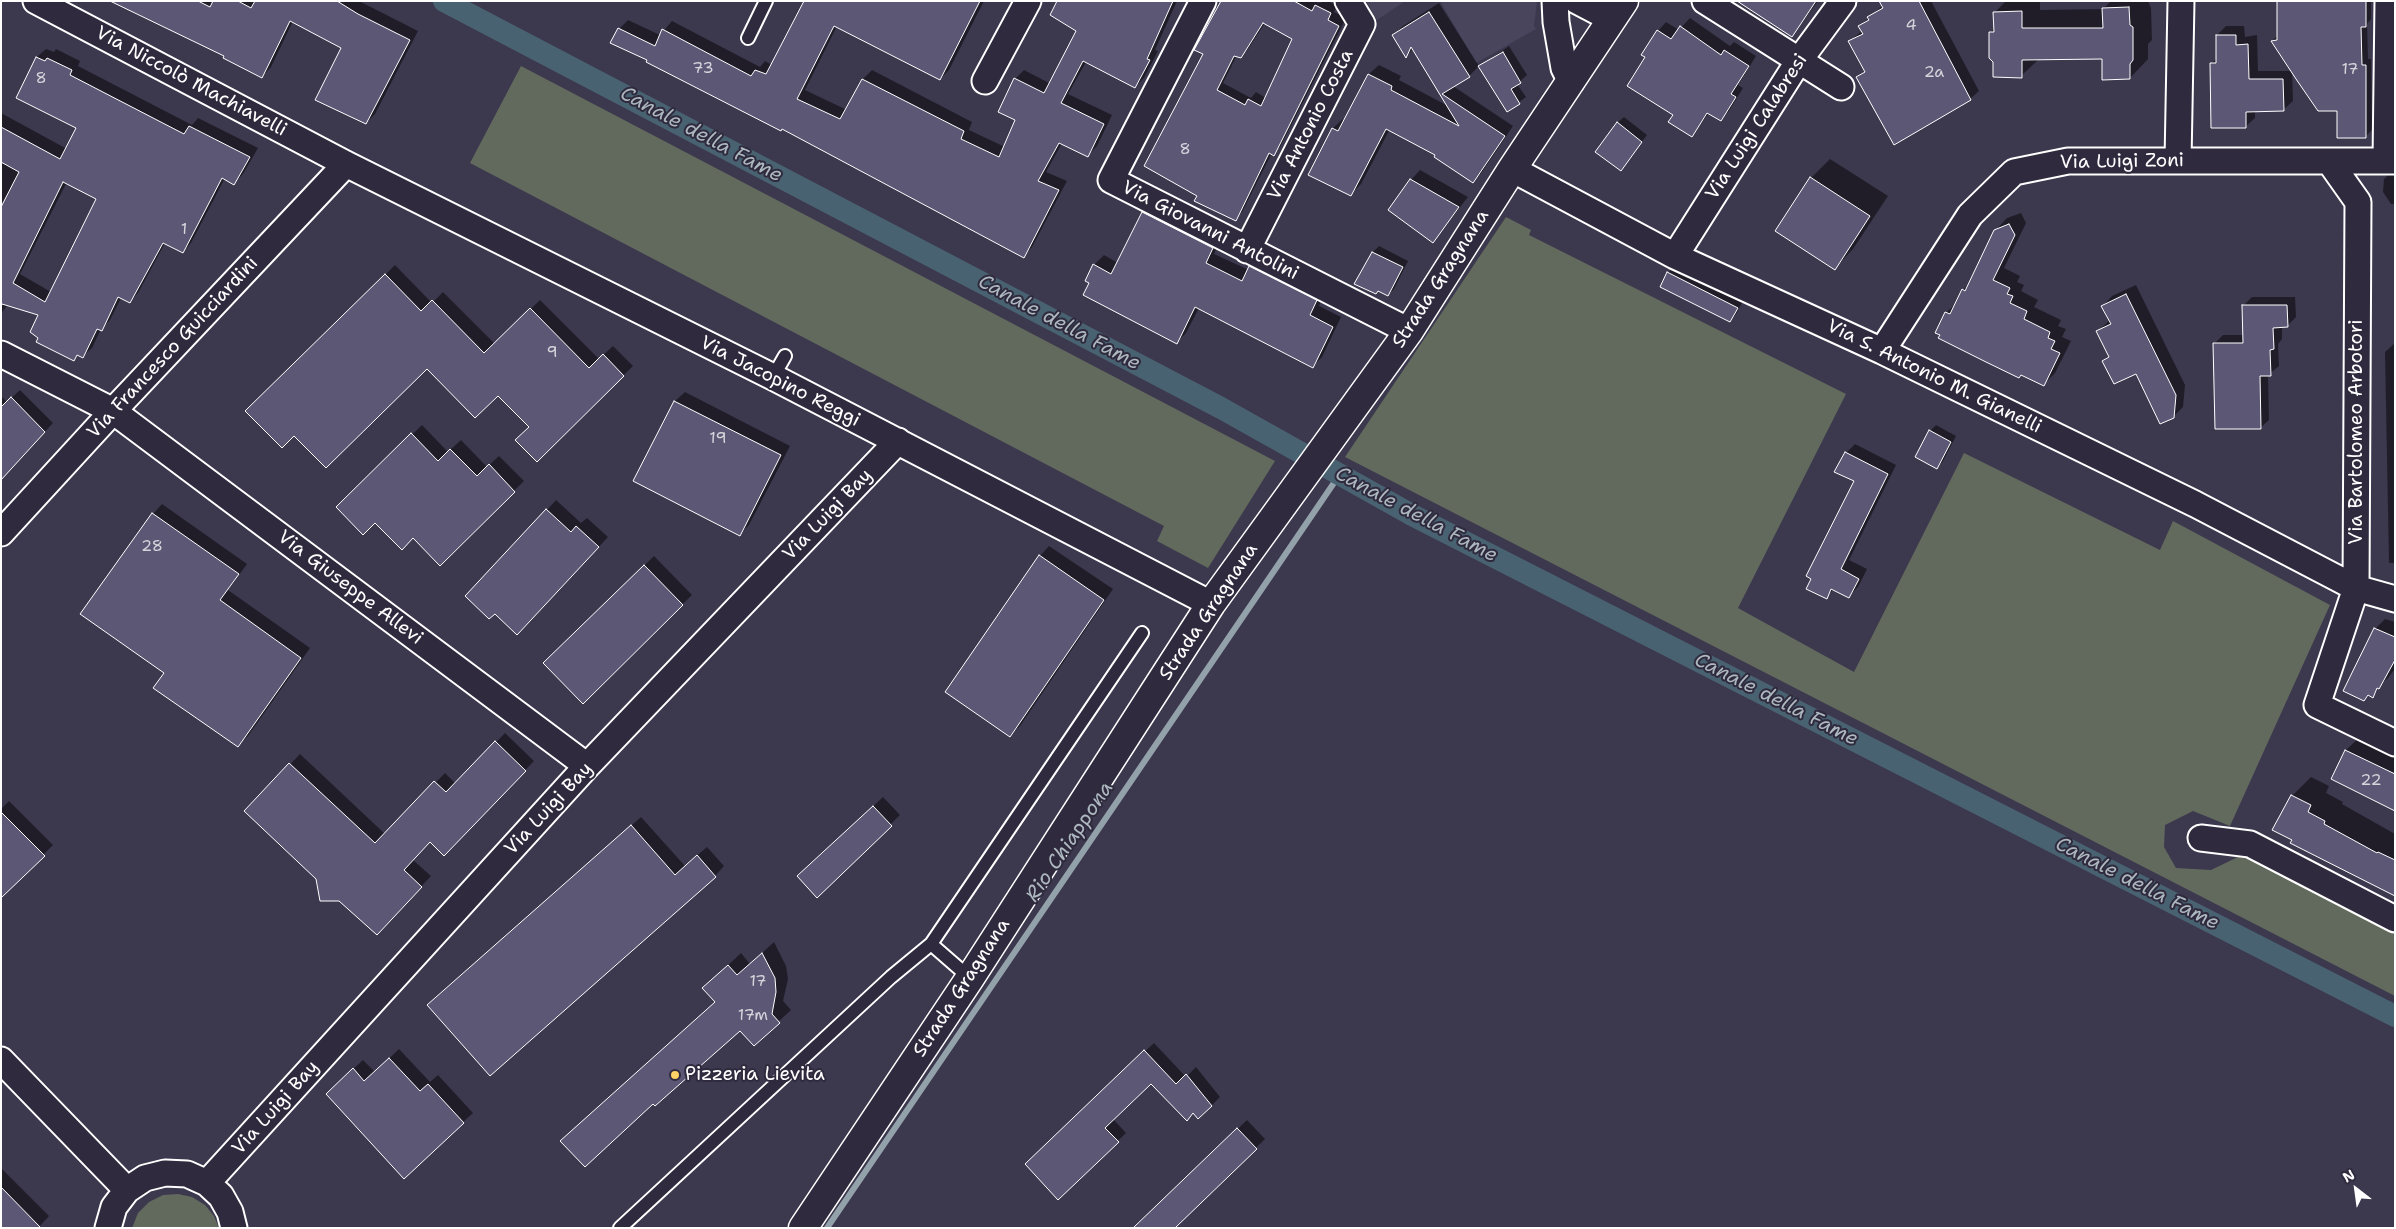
<!DOCTYPE html>
<meta charset="utf-8">
<style>
body{margin:0}
#map{position:relative;width:2396px;height:1229px;overflow:hidden;background:#3c384e;font-family:"Shantell Sans",sans-serif}
canvas{display:block}
.frame{position:absolute;inset:0;border:2px solid #fff;pointer-events:none}
.north{position:absolute;left:2331px;top:1164px;width:50px;height:50px;-webkit-text-stroke:4px #2f2a3d;paint-order:stroke;rotate:330deg;font-size:14px;font-weight:700;line-height:20px;text-align:center;color:#fff}
.north::after{content:'';display:block;margin:auto;width:18px;height:22px;background:#fff;clip-path:polygon(50% 0,100% 100%,50% 72%,0 100%)}
</style>
<div id="map">
<canvas width="2396" height="1229"></canvas>
<div class="frame"></div>
<div class="north">N</div>
</div>
<script>
const context = document.querySelector('canvas').getContext('2d');
context.lineJoin = 'round';
function fill(path, color) { context.fillStyle = color; context.fill(path, 'evenodd'); }
const toPath = rows => new Path2D(rows.map(r => 'M' + r).join(''));
function strokePath(path, color, width, dash) { context.strokeStyle = color; context.lineWidth = width; context.lineCap = dash ? 'butt' : 'round'; context.setLineDash(dash || []); context.stroke(path); }
function write(font, color, halo, rows, align = 'center') {
  context.font = font + ' "Shantell Sans",sans-serif'; context.lineWidth = 4; context.setLineDash([]); context.textBaseline = 'middle'; context.strokeStyle = halo; context.fillStyle = color; for (const [text, x, y, turn = 0] of rows) {
    context.save(); context.translate(x, y); context.rotate((+turn || 0) * Math.PI / 180); context.textAlign = isNaN(turn) ? turn : align; if (halo) context.strokeText(text, 0, 0); context.fillText(text, 0, 0); context.restore();
  }
}
fill(toPath([
 [1366,1,1405,1,1377,20],
 [1440,1,1537,1,1534,26,1536,29,1476,63]
]), '#49455d');
fill(toPath([
 [521,66,1275,461,1208,568,1157,541,1164,526,470,163],
 [1506,217,1531,230,1529,235,1846,394,1738,608,1854,672,1964,453,2160,550,2173,521,2330,605,2230,826,2193,811,2165,825,2164,847,2176,868,2211,870,2242,855,2395,933,2395,996,1345,457],
 [178,1194,192,1197,205,1205,214,1216,219,1228,132,1228,138,1213,149,1202,163,1195]
]), '#626a5d');
fill(toPath([
 [123,1,359,1,418,31,375,114,366,123,343,47,293,21,271,67,262,77,226,55],
 [806,1,984,1,949,70,940,79,837,26,805,90,847,110,863,79,872,70,972,122,969,130,1005,147,1017,120,1015,79,1024,70,1051,84,1078,30,1059,1,1177,1,1155,50,1158,51,1144,78,1135,87,1086,62,1068,94,1112,115,1097,146,1088,155,1062,143,1046,172,1067,181,1032,247,1024,256,648,59,619,29,628,20,660,35,672,21,760,67,765,61,772,65],
 [1222,1,1315,1,1318,3,1328,1,1337,6,1334,12,1346,18,1280,147,1272,153,1242,212,1235,219,1198,195,1205,54],
 [1265,23,1294,38,1266,98,1256,92,1251,98,1223,83,1237,55,1241,57,1248,49],
 [1739,1,1818,1,1792,36],
 [1881,1,1931,1,1979,91,1970,99,1858,78,1866,70,1850,41,1862,31,1859,27,1883,5],
 [2006,1,2040,1,2040,10,2103,9,2111,1,2148,1,2151,8,2152,40,2148,44,2148,59,2130,78,2103,58,2039,59,2021,76,1990,33,1995,28,1995,12],
 [2279,1,2371,1,2371,19,2367,24,2368,59,2371,59,2372,130,2366,136,2272,41,2278,35],
 [1439,3,1479,66,1469,76,1453,86,1513,126,1482,172,1473,182,1437,154,1390,129,1361,184,1351,194,1310,174,1333,128,1343,119,1345,120,1369,74,1379,65,1401,76,1399,80,1448,106,1413,49,1406,56,1393,35,1403,26],
 [1690,18,1730,46,1734,42,1756,56,1738,85,1743,88,1729,111,1720,120,1709,113,1692,135,1674,115,1646,57,1658,31,1666,22,1679,30],
 [2226,26,2244,26,2245,37,2257,35,2258,71,2292,71,2293,101,2283,110,2255,111,2255,118,2245,127,2211,64,2218,57,2217,35],
 [1509,46,1527,75,1517,84,1526,97,1507,111,1480,66],
 [46,49,54,52,56,49,80,61,78,66,192,125,198,118,258,148,243,174,234,183,225,178,191,243,183,252,165,243,138,293,129,302,121,298,110,320,101,329,92,348,83,356,78,355,73,360,40,337,40,315,8,305,1,313,1,113,67,149,78,127,18,97,37,57],
 [67,182,97,198,51,292,20,274],
 [1624,117,1647,135,1621,169,1617,123],
 [1830,159,1888,196,1853,249,1835,268,1811,178],
 [2394,169,2395,204,2391,204,2383,192,2384,179],
 [1420,170,1468,197,1433,241,1411,180],
 [1152,204,1221,238,1214,254,1249,270,1259,258,1325,291,1319,306,1341,317,1322,357,1313,366,1199,308,1186,333,1176,343,1086,280,1094,265,1104,255,1118,263,1143,213],
 [2021,213,2026,223,2004,268,2020,276,2017,282,2024,285,2021,291,2038,300,2034,307,2061,320,2058,326,2066,329,2062,337,2071,341,2055,373,2043,385,1946,313,1957,302,1963,290,1970,283,1995,231,2007,218],
 [1379,246,1408,261,1394,289,1388,295,1356,283,1373,252],
 [395,265,432,303,443,292,495,344,540,300,599,359,613,346,633,366,537,460,530,427,498,394,427,367,294,434,247,411],
 [1674,267,1743,301,1736,314,1730,321,1668,273],
 [2136,285,2185,385,2183,407,2173,417,2137,372,2103,361,2109,355,2098,331,2110,320,2103,306,2112,296],
 [2252,297,2295,297,2296,317,2287,326,2282,326,2282,339,2278,344,2279,366,2268,375,2269,420,2260,428,2214,344,2223,335,2244,335,2244,305],
 [2395,343,2395,563,2389,563,2385,352],
 [20,390,53,423,1,478,1,396,7,402],
 [685,392,790,446,749,525,740,534,634,480,675,401],
 [422,425,448,452,461,440,487,467,499,456,524,481,440,564,413,537,338,507],
 [1936,425,1956,436,1943,461,1937,468,1930,431],
 [1855,444,1896,465,1849,560,1867,569,1858,587,1849,596,1834,589,1826,597,1855,481,1846,453],
 [556,500,581,523,587,518,608,537,527,624,547,510],
 [162,504,247,564,228,590,310,648,248,736,238,745,165,673,153,514],
 [1049,546,1113,589,1020,726,1010,735,1040,556],
 [654,556,692,595,583,702,545,663],
 [2385,619,2395,622,2395,669,2388,678,2364,700,2375,629],
 [2365,732,2395,746,2395,810,2333,779,2346,750],
 [505,733,534,761,444,854,430,841,413,860,431,876,386,924,318,879,246,811,300,754,385,834,445,773,456,784],
 [2311,777,2329,786,2326,793,2343,802,2342,804,2395,834,2395,896,2274,830,2292,796],
 [883,797,900,815,817,896,809,866],
 [9,801,53,845,1,897,1,809],
 [641,817,685,866,707,847,724,866,715,876,438,995],
 [774,942,786,966,788,979,783,1001,791,1010,754,1044,704,988,741,953,750,964],
 [1154,1043,1186,1077,1196,1067,1220,1097,1211,1106,1194,1112,1151,1082,1113,1119,1126,1133,1058,1198,1035,1156],
 [399,1049,430,1082,438,1075,473,1113,463,1122,337,1084,363,1060,375,1072],
 [1247,1120,1265,1139,1174,1228,1134,1228],
 [1,1168,49,1216,38,1228,1,1228]
]), '#0007');
strokePath(toPath([
 [827,1228,1340,474]
]), '#92a1aa', 6);
strokePath(toPath([
 [444,1,1221,408,1412,515,2395,1016]
]), '#496272', 22);
const building = toPath([
 [110,1,198,1,210,7,213,1,238,1,251,8,255,1,337,1,358,14,410,40,366,124,315,100,341,48,290,21,262,78,223,58,224,56,110,1],
 [804,1,980,1,940,80,834,26,797,99,840,119,862,79,964,131,961,139,999,157,1015,120,998,112,1014,78,1044,93,1076,31,1050,15,1057,1,1173,1,1147,59,1150,60,1135,88,1083,61,1061,103,1104,124,1088,157,1059,143,1038,181,1059,190,1024,258,782,129,781,131,646,62,647,60,610,43,618,28,655,46,662,29,751,76,755,70,766,74,804,1],
 [1221,1,1294,1,1312,11,1315,5,1331,13,1328,20,1339,26,1274,156,1269,153,1236,221,1194,201,1197,196,1144,166,1203,54,1194,50,1221,1],
 [1263,23,1292,39,1261,106,1248,99,1245,105,1217,90,1234,56,1241,58,1263,23],
 [1737,1,1816,1,1792,37,1737,1],
 [1879,1,1919,1,1971,100,1894,145,1856,77,1865,72,1848,41,1863,34,1858,26,1869,20,1867,17,1883,8,1879,1],
 [2277,1,2366,1,2366,27,2361,27,2362,65,2366,65,2366,138,2337,138,2337,111,2318,111,2296,79,2271,41,2277,40,2277,1],
 [2129,7,2130,25,2133,27,2133,60,2130,64,2130,79,2102,80,2102,59,2022,60,2022,78,1993,77,1993,62,1989,58,1989,32,1994,32,1993,12,2022,11,2022,28,2103,28,2102,8,2129,7],
 [1429,12,1470,77,1442,94,1505,136,1473,183,1434,157,1435,155,1386,129,1351,196,1308,175,1332,128,1338,131,1368,74,1392,86,1391,90,1459,126,1411,47,1406,58,1392,35,1429,12],
 [1680,26,1721,55,1724,50,1749,66,1731,94,1736,97,1721,121,1707,113,1692,137,1668,122,1673,115,1627,86,1645,57,1641,55,1657,30,1671,39,1680,26],
 [2216,35,2236,35,2236,45,2248,44,2249,79,2283,79,2284,111,2246,112,2246,128,2211,128,2210,63,2216,63,2216,35],
 [1503,52,1521,83,1511,89,1520,104,1507,112,1478,66,1503,52],
 [36,57,45,61,47,58,72,70,70,75,184,134,189,126,250,157,234,185,222,178,183,253,163,243,130,303,118,297,102,331,97,329,83,358,77,355,74,361,36,342,38,338,30,332,38,315,2,304,1,306,1,207,19,172,1,162,1,127,60,159,76,128,16,98,36,57],
 [63,182,96,199,45,302,13,283,63,182],
 [1617,122,1642,142,1621,171,1595,152,1617,122],
 [1810,177,1870,216,1835,270,1775,231,1810,177],
 [1410,179,1459,207,1433,243,1388,210,1410,179],
 [1142,212,1213,248,1206,263,1242,281,1249,266,1317,300,1310,315,1333,327,1313,368,1195,307,1177,344,1083,295,1089,283,1085,281,1093,264,1111,274,1142,212],
 [2009,224,2015,235,1993,280,2010,288,2007,294,2013,296,2010,303,2027,311,2024,319,2050,332,2048,338,2055,341,2051,349,2060,353,2044,386,2021,375,2019,378,1986,362,1938,338,1940,335,1935,333,1945,312,1950,314,1962,289,1965,291,1994,230,2009,224],
 [1372,252,1403,267,1388,296,1378,291,1376,294,1354,284,1372,252],
 [1667,272,1738,308,1730,322,1660,287,1667,272],
 [385,274,421,311,432,300,484,353,530,308,589,368,603,354,624,376,537,462,515,440,529,427,498,396,475,418,427,369,326,468,294,436,282,448,245,411,385,274],
 [2126,294,2176,395,2174,418,2160,424,2136,374,2114,384,2102,361,2109,357,2096,331,2111,324,2101,306,2126,294],
 [2242,305,2287,305,2288,327,2273,328,2274,349,2270,350,2271,376,2260,376,2261,429,2215,429,2213,343,2243,343,2242,305],
 [11,397,45,432,1,480,1,407,11,397],
 [674,401,781,455,740,536,633,481,674,401],
 [1929,430,1951,442,1937,469,1915,457,1929,430],
 [411,433,438,461,450,449,477,476,489,464,515,492,440,566,413,538,402,550,375,523,363,535,336,507,411,433],
 [1845,452,1888,474,1841,569,1859,579,1849,598,1831,589,1827,599,1806,589,1811,579,1806,576,1854,481,1834,472,1845,452],
 [546,509,571,532,576,526,599,547,517,635,495,614,489,619,465,596,546,509],
 [152,513,239,574,220,600,301,658,238,747,153,688,164,673,80,614,152,513],
 [1039,555,1104,600,1010,737,945,692,1039,555],
 [644,565,683,605,583,704,543,663,644,565],
 [2374,628,2395,637,2395,660,2379,689,2377,688,2373,698,2368,695,2364,701,2343,691,2374,628],
 [495,741,526,771,444,856,430,842,404,870,422,887,377,935,339,901,320,901,316,879,244,811,289,763,375,843,434,781,446,792,495,741],
 [2345,750,2395,774,2395,811,2331,779,2345,750],
 [2291,795,2311,805,2308,812,2325,821,2324,824,2377,853,2378,852,2395,860,2395,896,2290,843,2292,840,2272,830,2291,795],
 [873,806,892,826,817,898,797,876,873,806],
 [1,812,45,856,1,898,1,812],
 [631,825,675,875,697,855,716,877,490,1076,427,1005,631,825],
 [762,953,775,978,776,992,772,1014,780,1023,754,1046,740,1031,655,1106,653,1104,585,1167,560,1141,715,1002,702,988,728,965,737,975,762,953],
 [1144,1050,1176,1084,1186,1074,1212,1106,1198,1119,1193,1113,1187,1121,1151,1084,1105,1128,1119,1142,1058,1200,1025,1164,1144,1050],
 [389,1058,420,1091,428,1084,464,1123,404,1179,326,1094,353,1068,364,1081,389,1058],
 [1237,1128,1257,1149,1175,1228,1133,1228,1237,1128],
 [1,1187,41,1228,1,1228,1,1187]
]);
fill(building, '#5b5775');
strokePath(building, '#fff', 1);
const lane = toPath([
 [748,38,766,1],
 [773,377,785,356],
 [931,944,970,978],
 [620,1228,891,977,931,944,1142,633]
]);
const street = toPath([
 [36,1,346,164,773,377,1211,604],
 [1203,1,1111,180,1409,331],
 [1555,1,1556,22,1564,68,1571,82],
 [1577,1,1598,12,1614,17],
 [1705,1,1841,87],
 [985,81,1028,1],
 [2178,161,2181,1],
 [2329,161,2358,202,2356,588,2317,705,2395,743],
 [2386,161,2388,1],
 [1512,169,1675,256,1882,351,2195,504,2356,588,2395,599],
 [1247,250,1362,24,1348,1],
 [1675,256,1798,62,1843,1],
 [1882,351,1970,215,2014,172,2068,161,2395,161],
 [1,354,113,411,587,766],
 [1,533,113,411,346,164],
 [2201,838,2250,844,2395,919],
 [1,1060,127,1190],
 [207,1183,587,766,898,441],
 [108,1228,114,1207,127,1190,145,1178,165,1173,187,1174,207,1183,221,1196,230,1212,234,1228]
]);
const secondary = toPath([
 [803,1228,970,978,1211,604,1409,331,1512,169,1624,1]
]);
strokePath(lane, '#fff', 16);
strokePath(street, '#fff', 29);
strokePath(secondary, '#fff', 31);
strokePath(lane, '#2f2a3d', 12);
strokePath(street, '#2f2a3d', 25);
strokePath(secondary, '#2f2a3d', 28);
for (const [x, y, r, color] of [
 [675,1075,5,"#ffd166"]
]) { const dot = new Path2D(); dot.arc(x, y, r, 0, 2 * Math.PI); context.fillStyle = color; context.fill(dot); strokePath(dot, '#2f2a3d', 2); }
write('16px', '#d6d5dc', null, [
 ["4",1911,26],
 ["73",703,69],
 ["17",2350,70],
 ["2a",1934,73],
 ["8",41,79],
 ["8",1185,150],
 ["1",184,230],
 ["9",552,353],
 ["19",718,439],
 ["28",152,547],
 ["22",2371,781],
 ["17",758,982],
 ["17m",753,1016]
]);
write('19px', '#fff', '#2f2a3d', [
 ["Via Niccolò Machiavelli",191,82,28],
 ["Via Antonio Costa",1311,125,-63],
 ["Via Luigi Calabresi",1757,127,-57],
 ["Via Luigi Zoni",2122,162,-1],
 ["Via Giovanni Antolini",1210,231,27],
 ["Strada Gragnana",1441,279,-57],
 ["Via Francesco Guicciardini",173,348,-47],
 ["Via S. Antonio M. Gianelli",1934,377,26],
 ["Via Jacopino Reggi",780,382,27],
 ["Via Bartolomeo Arbotori",2357,432,-90],
 ["Via Luigi Bay",828,515,-46],
 ["Via Giuseppe Allevi",350,588,37],
 ["Strada Gragnana",1209,612,-56],
 ["Via Luigi Bay",549,809,-47],
 ["Strada Gragnana",962,988,-57],
 ["Via Luigi Bay",276,1108,-48]
]);
write('19px', '#fff', '#2f2a3d', [
 ["Pizzeria Lievita",685,1075]
], 'left');
write('italic 20px', '#adb8c0', '#2f2a3d', [
 ["Canale della Fame",701,135,28],
 ["Canale della Fame",1059,323,28],
 ["Canale della Fame",1416,515,28],
 ["Canale della Fame",1776,700,27],
 ["Rio Chiappona",1070,842,-56],
 ["Canale della Fame",2137,884,27]
]);
</script>
